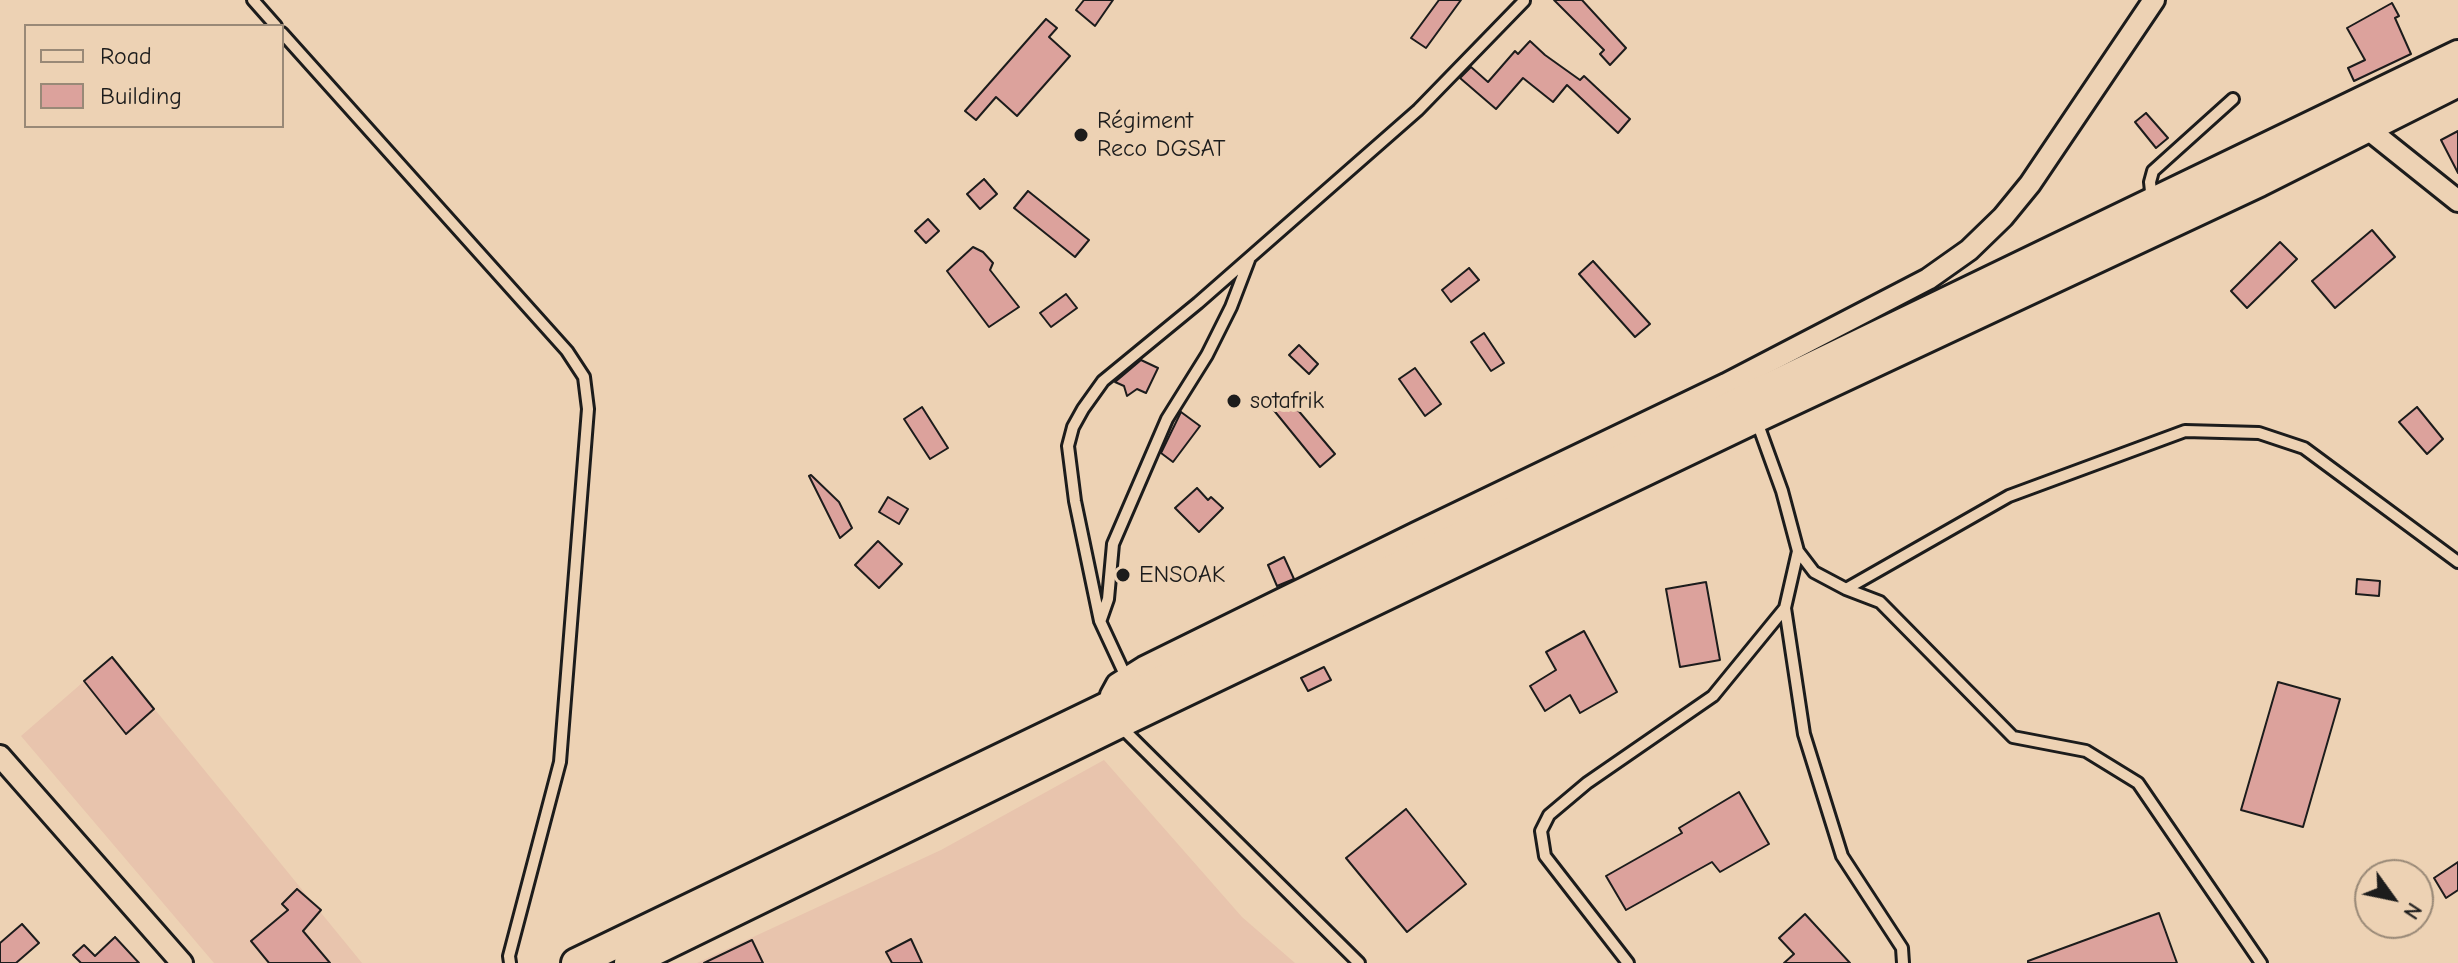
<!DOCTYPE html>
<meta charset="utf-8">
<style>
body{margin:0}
#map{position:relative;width:2458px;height:963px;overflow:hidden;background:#edd2b4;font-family:"Comic Neue",sans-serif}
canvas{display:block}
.legend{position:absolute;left:24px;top:24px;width:260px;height:104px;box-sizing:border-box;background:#edd2b4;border:2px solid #998977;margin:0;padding:10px 14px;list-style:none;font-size:24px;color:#1c1c1c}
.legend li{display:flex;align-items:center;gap:16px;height:40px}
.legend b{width:40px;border:2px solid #998977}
.north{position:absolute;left:2354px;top:859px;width:80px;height:80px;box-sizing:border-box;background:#edd2b4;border:2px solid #998977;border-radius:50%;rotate:123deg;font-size:22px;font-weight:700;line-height:32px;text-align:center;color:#1c1c1c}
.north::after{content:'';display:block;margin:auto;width:28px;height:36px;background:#1c1c1c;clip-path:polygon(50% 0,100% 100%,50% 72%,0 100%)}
</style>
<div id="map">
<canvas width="2458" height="963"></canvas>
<ul class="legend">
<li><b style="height:10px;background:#edd2b4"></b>Road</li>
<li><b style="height:22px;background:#dca29c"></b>Building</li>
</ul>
<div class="north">N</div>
</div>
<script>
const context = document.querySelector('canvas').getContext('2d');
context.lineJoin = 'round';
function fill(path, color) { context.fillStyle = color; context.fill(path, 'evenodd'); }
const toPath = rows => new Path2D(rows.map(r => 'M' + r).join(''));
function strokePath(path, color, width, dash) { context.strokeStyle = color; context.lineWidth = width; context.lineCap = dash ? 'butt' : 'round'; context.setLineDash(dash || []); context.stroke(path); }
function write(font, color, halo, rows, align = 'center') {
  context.font = font + ' "Comic Neue",sans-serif'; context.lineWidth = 8; context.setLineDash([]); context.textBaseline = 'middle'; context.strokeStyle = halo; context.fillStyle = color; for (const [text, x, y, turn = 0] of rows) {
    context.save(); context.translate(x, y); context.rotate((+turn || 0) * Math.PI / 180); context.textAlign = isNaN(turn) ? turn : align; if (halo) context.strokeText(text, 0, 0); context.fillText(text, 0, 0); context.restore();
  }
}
fill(toPath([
 [112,657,362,963,214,963,21,736],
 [1104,760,1242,917,1295,963,697,963,941,850]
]), '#e8c4ad');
const building = toPath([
 [1084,0,1113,0,1095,26,1076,10,1084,0],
 [1439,0,1461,0,1426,48,1411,38,1439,0],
 [1554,0,1582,0,1626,48,1610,65,1600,54,1604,50,1554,0],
 [2392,3,2399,16,2395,18,2411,54,2354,81,2348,68,2365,60,2347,28,2392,3],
 [1046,19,1057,28,1049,37,1070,56,1017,116,996,97,976,120,965,111,1046,19],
 [1530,41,1545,55,1580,80,1584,76,1630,119,1618,133,1567,85,1553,102,1523,78,1496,109,1460,78,1471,67,1488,82,1515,51,1518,54,1530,41],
 [2146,113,2168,138,2156,148,2135,122,2146,113],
 [2458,131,2458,173,2441,140,2458,131],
 [984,179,997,194,980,209,967,194,984,179],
 [1028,191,1089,240,1075,257,1014,208,1028,191],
 [928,219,939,231,926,243,915,231,928,219],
 [2372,230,2395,257,2335,308,2312,281,2372,230],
 [2280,242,2297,259,2247,308,2231,291,2280,242],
 [973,247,983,252,993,263,990,270,1019,307,989,327,947,271,973,247],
 [1593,261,1650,324,1635,337,1579,274,1593,261],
 [1469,268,1479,280,1451,302,1442,290,1469,268],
 [1066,294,1077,308,1051,327,1040,313,1066,294],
 [1484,333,1504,363,1491,371,1471,342,1484,333],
 [1299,345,1318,364,1309,374,1289,355,1299,345],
 [1141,360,1158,368,1146,393,1137,389,1127,396,1124,386,1115,382,1141,360],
 [1415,368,1441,404,1425,416,1399,379,1415,368],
 [1286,396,1335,454,1320,467,1272,408,1286,396],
 [922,407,948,448,930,459,904,419,922,407],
 [2417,407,2443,439,2427,454,2399,422,2417,407],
 [1181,412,1200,426,1173,462,1161,453,1181,412],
 [811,475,839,502,852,528,840,538,809,476,811,475],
 [1197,488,1208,500,1211,497,1223,508,1199,532,1175,508,1197,488],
 [888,497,908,509,899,524,879,512,888,497],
 [878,541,902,564,879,588,855,565,878,541],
 [1284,557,1294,579,1277,586,1268,565,1284,557],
 [2357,579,2380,581,2379,596,2356,594,2357,579],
 [1706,582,1720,660,1680,667,1666,589,1706,582],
 [1584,631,1617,692,1580,713,1570,695,1545,711,1530,686,1556,670,1546,652,1584,631],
 [112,657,154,709,126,734,84,681,112,657],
 [1324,667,1331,680,1308,691,1301,678,1324,667],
 [2278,682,2340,699,2303,827,2241,810,2278,682],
 [1739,792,1769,844,1720,872,1712,862,1626,910,1606,876,1682,833,1679,828,1739,792],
 [1406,809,1466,884,1407,932,1346,858,1406,809],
 [2458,862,2458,890,2446,898,2434,878,2458,862],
 [297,889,321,910,303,931,330,963,269,963,251,941,288,910,282,904,297,889],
 [2159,913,2177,963,2028,963,2028,961,2159,913],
 [1805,914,1850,963,1784,963,1794,954,1779,938,1805,914],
 [22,924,39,943,16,963,0,963,0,943,22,924],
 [115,937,139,963,81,963,73,955,84,945,95,956,115,937],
 [911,939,922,963,892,963,886,952,911,939],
 [752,940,763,963,704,963,752,940]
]);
fill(building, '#dca29c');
strokePath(building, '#1c1c1c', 2);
const lane = toPath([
 [253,0,276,26],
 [282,33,567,351,584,377,588,409,560,762,509,956,510,963],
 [2152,201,2150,182,2153,171,2233,99],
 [1756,419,1782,491,1798,551,1814,572,1846,589,1880,602,2013,737,2086,751,2138,783,2261,963],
 [1798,551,1785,608,1804,734,1842,856,1902,948,1903,963],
 [1846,589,2009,496,2185,431,2259,433,2304,448,2458,562],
 [1101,619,1108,599,1113,544,1167,419,1207,355,1231,307,1249,260],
 [1126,677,1100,621,1075,501,1068,446,1073,427,1083,409,1103,381,1198,303,1418,110,1524,1],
 [1120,726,1359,963],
 [1628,963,1545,856,1541,831,1549,815,1587,783,1713,696,1785,608]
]);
const street = toPath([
 [2368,129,2458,201],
 [1111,710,1109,705,1111,695,1117,684,1144,667,1416,533,1726,384,1928,279,1969,250,2003,217,2030,184,2154,0],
 [0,756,182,963]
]);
const secondary = toPath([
 [576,963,2458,55],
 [629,963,1118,724,1756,418,2259,182,2458,82]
]);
strokePath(lane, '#1c1c1c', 16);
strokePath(street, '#1c1c1c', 26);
strokePath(secondary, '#1c1c1c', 34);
strokePath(lane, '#edd2b4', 10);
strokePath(street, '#edd2b4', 20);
strokePath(secondary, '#edd2b4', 28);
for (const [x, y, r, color] of [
 [1081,135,8,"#1c1c1c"],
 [1234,401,8,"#1c1c1c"],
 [1123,575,8,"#1c1c1c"]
]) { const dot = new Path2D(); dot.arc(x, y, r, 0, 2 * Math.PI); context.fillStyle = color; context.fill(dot); strokePath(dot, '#edd2b4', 3); }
write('24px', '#1c1c1c', '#edd2b4', [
 ["Régiment",1097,121],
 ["Reco DGSAT",1097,149],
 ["sotafrik",1250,401],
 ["ENSOAK",1139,575]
], 'left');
</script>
